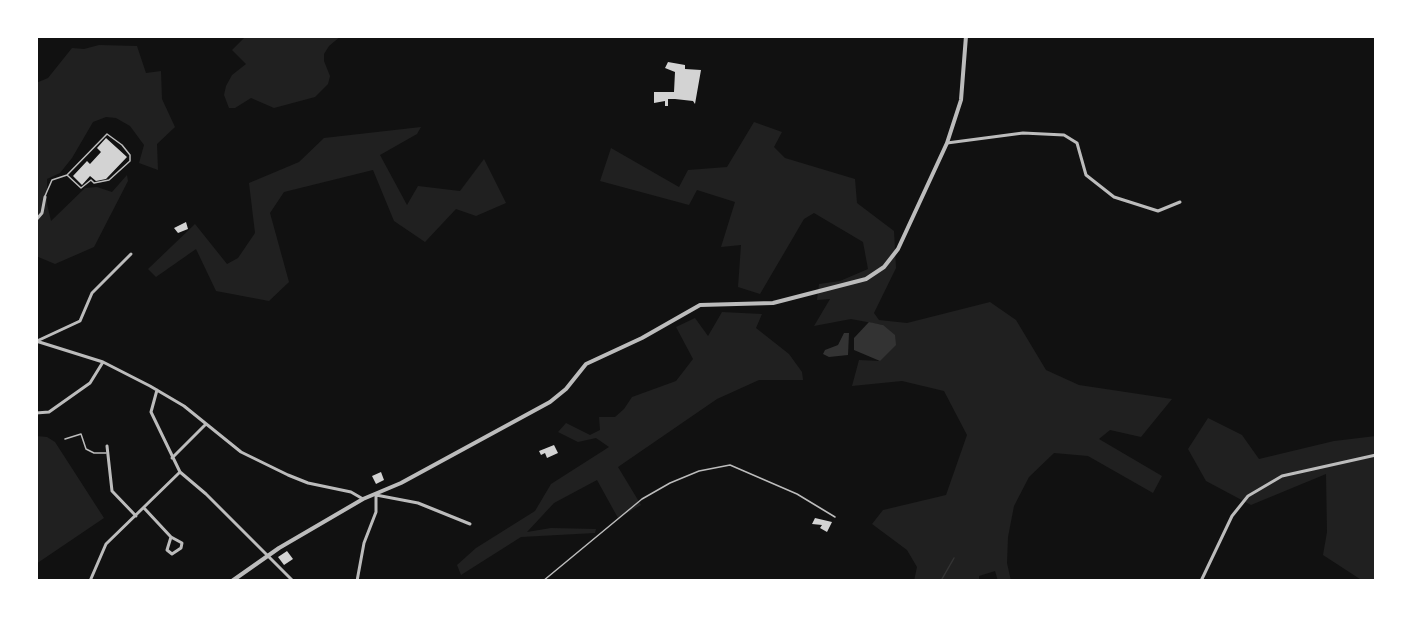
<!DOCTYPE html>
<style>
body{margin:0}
#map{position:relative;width:1412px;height:617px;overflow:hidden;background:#111;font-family:"Exo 2",sans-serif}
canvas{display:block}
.frame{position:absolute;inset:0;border:38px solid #fff;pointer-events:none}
</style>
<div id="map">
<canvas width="1412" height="617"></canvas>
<div class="frame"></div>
</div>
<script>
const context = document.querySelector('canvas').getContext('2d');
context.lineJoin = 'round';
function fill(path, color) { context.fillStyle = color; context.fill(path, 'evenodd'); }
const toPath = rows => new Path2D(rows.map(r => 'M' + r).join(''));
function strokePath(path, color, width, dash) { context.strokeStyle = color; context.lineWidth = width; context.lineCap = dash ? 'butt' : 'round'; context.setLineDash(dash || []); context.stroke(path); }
fill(toPath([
 [246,36,341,36,329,46,324,54,324,61,330,76,328,84,315,97,274,108,251,98,235,108,229,108,224,95,226,86,232,75,246,64,232,50],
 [99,45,137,46,146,73,161,71,162,99,175,127,157,144,158,170,139,163,144,145,130,126,116,118,106,117,93,122,72,158,60,173,47,179,47,204,51,221,85,188,97,187,112,192,127,175,128,181,94,247,55,264,36,256,36,83,48,78,72,48,84,49],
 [754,122,782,132,774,147,785,158,855,179,857,203,894,231,896,268,874,313,879,320,907,323,990,302,1016,320,1046,370,1079,385,1172,399,1141,437,1110,430,1099,439,1162,476,1153,493,1088,456,1054,453,1029,477,1014,506,1008,537,1007,563,1011,581,998,581,995,571,979,576,979,581,914,581,917,567,907,550,872,524,883,510,946,495,967,435,944,391,902,381,852,386,859,360,880,361,883,325,851,319,814,326,830,299,817,300,819,284,840,281,868,269,863,242,814,213,804,219,760,294,738,287,741,245,721,247,735,202,697,190,689,205,600,181,611,148,679,187,688,170,727,167],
 [421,127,417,134,380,155,407,205,418,186,460,191,484,159,506,203,476,216,456,209,425,242,394,221,373,170,284,192,270,213,289,282,269,301,216,291,196,249,156,277,148,269,195,224,227,264,238,258,255,233,249,183,299,162,324,138],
 [722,312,762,314,756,328,789,354,802,372,803,380,759,380,717,399,618,467,641,505,618,518,597,480,554,503,527,532,551,528,596,529,595,533,521,537,461,575,457,565,476,548,535,511,551,484,609,447,596,438,578,442,558,432,566,423,590,435,600,430,599,417,615,417,624,409,632,397,676,381,693,359,676,327,695,318,708,336],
 [1208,418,1242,435,1259,459,1334,441,1376,436,1376,581,1363,581,1323,555,1327,532,1326,474,1251,505,1206,481,1188,449],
 [36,436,47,437,55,442,104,518,36,564]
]), '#202020');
fill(toPath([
 [869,322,883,325,895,335,896,345,880,361,854,350,854,338],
 [844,333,849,333,848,355,829,357,823,354,825,350,838,345]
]), '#333');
strokePath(toPath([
 [942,579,954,558]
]), '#333', 1.5);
fill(toPath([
 [668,62,685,65,685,69,701,70,695,104,693,101,675,99,668,99,668,106,665,106,665,101,654,103,654,92,674,92,675,72,665,68],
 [106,138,127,157,106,179,96,181,90,176,82,185,73,176,87,161,90,164,101,152,97,148],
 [186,222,188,229,178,233,174,228],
 [554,445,558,453,547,458,545,453,541,455,539,451],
 [381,472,384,480,376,484,372,476],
 [815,518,832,522,827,532,820,528,822,525,812,524],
 [287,551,293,559,284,565,278,557]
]), '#d3d3d3');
strokePath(toPath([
 [45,196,52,180,67,175,107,134,122,145,130,155,130,161,109,180,94,183,91,180,81,188,67,175],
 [65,439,81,434,86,449,94,453,106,453],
 [543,581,642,499,670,483,699,471,730,465,797,494,835,517]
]), '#bcbcbc', 1.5);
strokePath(toPath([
 [947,143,1023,133,1064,135,1077,143,1086,175,1114,197,1158,211,1180,202],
 [36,220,42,213,45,197],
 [36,341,103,362,150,386,184,406,241,452,288,475,308,483,351,492,363,499],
 [37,341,80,321,92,293,131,254],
 [157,390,151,412,180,472,206,494,293,581],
 [36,413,49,412,90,383,103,362],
 [107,446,112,491,136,516],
 [172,458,206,424],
 [376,495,418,503,470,524],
 [144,508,171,537,182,543,181,548,172,554,167,550,171,537],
 [90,581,106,544,180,472],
 [357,581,364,543,376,512,376,496],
 [1201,581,1232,516,1248,496,1282,476,1376,455]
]), '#bcbcbc', 3);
strokePath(toPath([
 [232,581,279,548,363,499,401,483,550,402,566,389,586,364,642,338,700,305,773,303,866,279,884,267,898,249,947,143,961,100,966,36]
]), '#bcbcbc', 4);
</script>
